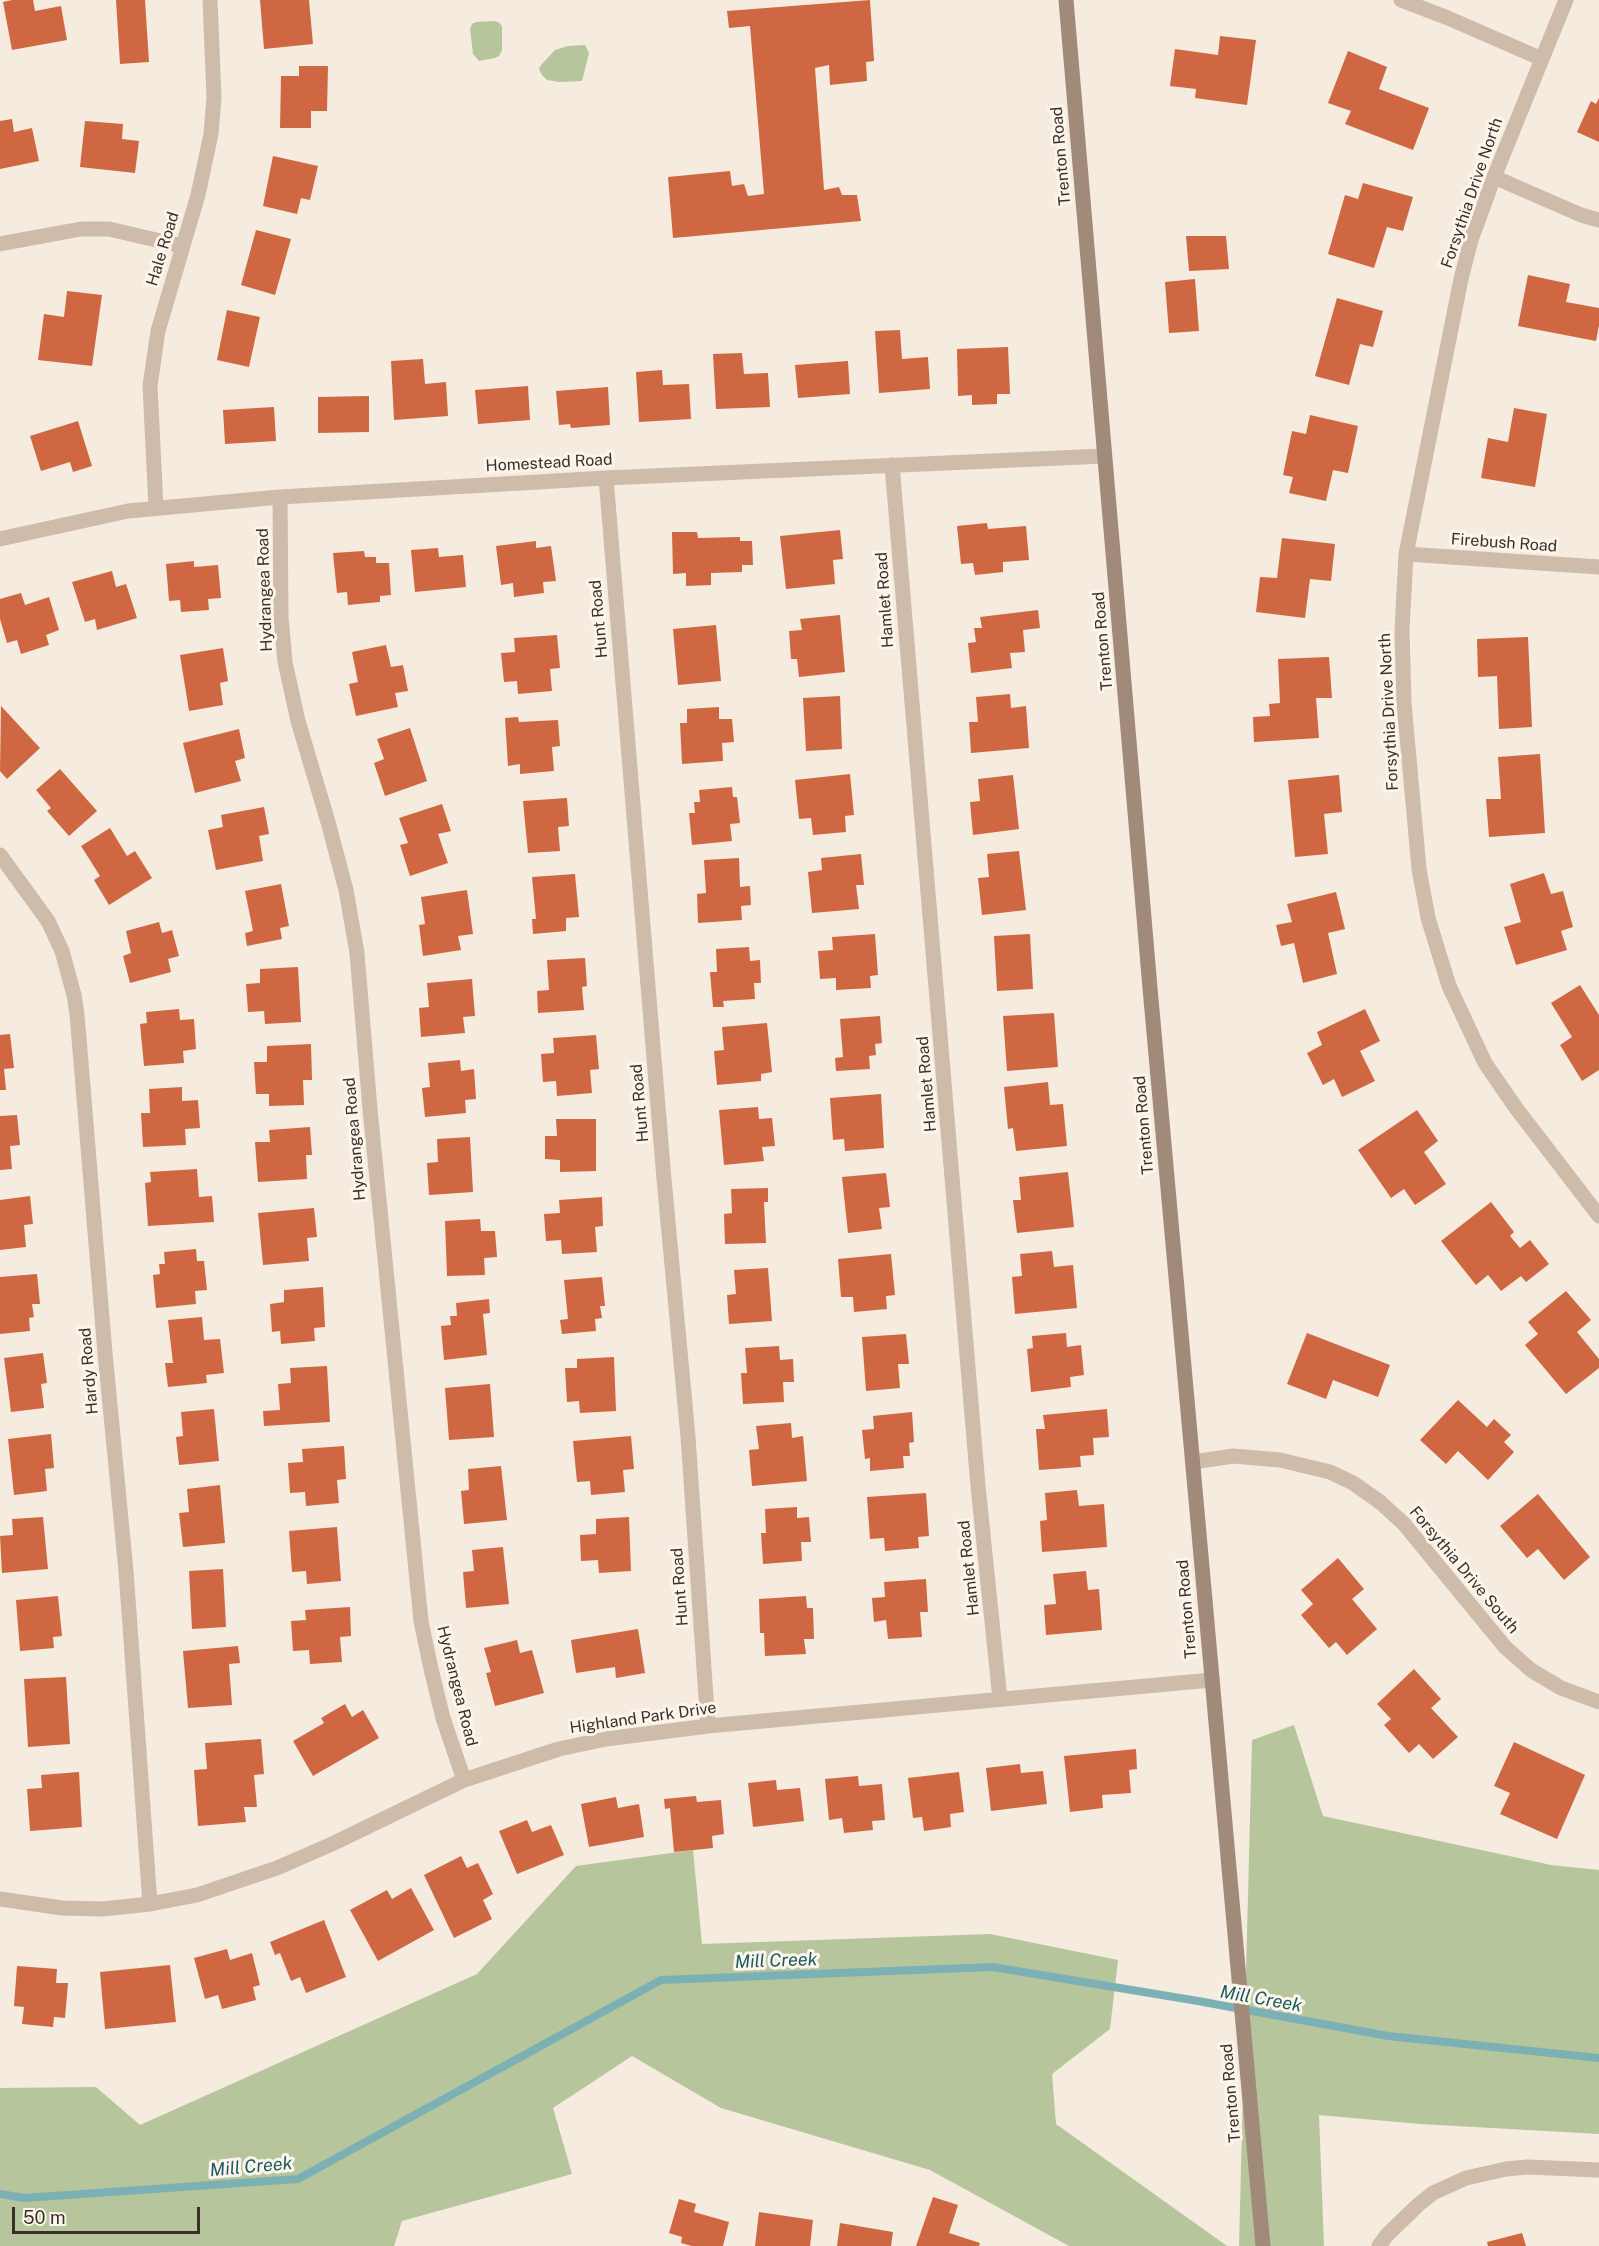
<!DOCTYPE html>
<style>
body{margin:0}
#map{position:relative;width:1599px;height:2246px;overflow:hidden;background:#f5ebde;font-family:"Public Sans",sans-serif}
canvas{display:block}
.scale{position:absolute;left:12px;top:2207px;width:188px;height:27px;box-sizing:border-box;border:3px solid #3b2f29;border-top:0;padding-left:8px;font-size:18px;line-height:21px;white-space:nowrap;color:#3b2f29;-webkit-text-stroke:4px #fbf5eb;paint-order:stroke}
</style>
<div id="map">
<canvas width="1599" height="2246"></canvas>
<div class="scale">50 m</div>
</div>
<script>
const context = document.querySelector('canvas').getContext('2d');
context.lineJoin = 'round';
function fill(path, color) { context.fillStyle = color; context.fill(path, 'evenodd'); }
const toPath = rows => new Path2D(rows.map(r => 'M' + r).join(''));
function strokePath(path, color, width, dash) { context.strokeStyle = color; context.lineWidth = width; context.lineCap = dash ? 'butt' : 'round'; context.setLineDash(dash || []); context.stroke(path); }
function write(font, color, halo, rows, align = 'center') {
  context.font = font + ' "Public Sans",sans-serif'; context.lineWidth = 6; context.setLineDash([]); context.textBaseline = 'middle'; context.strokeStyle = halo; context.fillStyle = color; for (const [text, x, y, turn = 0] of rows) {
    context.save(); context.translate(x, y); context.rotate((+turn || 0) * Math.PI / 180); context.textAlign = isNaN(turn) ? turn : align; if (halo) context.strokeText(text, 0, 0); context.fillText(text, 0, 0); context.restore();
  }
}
fill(toPath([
 [495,21,500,23,502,27,502,50,499,56,495,58,479,61,473,54,470,29,472,24,476,22],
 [585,45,589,53,582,81,559,82,547,80,542,75,539,69,541,65,555,50,568,46],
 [1294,1725,1323,1816,1551,1865,1599,1870,1599,2134,1420,2124,1319,2115,1324,2246,1239,2246,1252,1740],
 [693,1850,702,1944,990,1934,1118,1960,1110,2029,1052,2074,1056,2124,1227,2246,1069,2246,930,2170,721,2108,632,2056,553,2108,572,2174,402,2221,394,2246,0,2246,0,2088,96,2087,140,2125,477,1974,576,1866]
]), '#b7c59d');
strokePath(toPath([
 [0,2194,24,2198,298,2179,661,1980,993,1967,1198,2001,1388,2036,1599,2058]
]), '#7bb0b4', 8);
fill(toPath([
 [12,0,33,0,35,11,61,6,67,40,12,50,3,2],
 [116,0,145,0,149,62,120,64],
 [260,0,309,0,313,44,264,49],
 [870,0,874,61,866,62,867,81,830,85,829,65,815,68,824,190,839,187,842,195,857,195,861,221,673,238,668,177,730,171,732,186,744,184,748,196,764,194,750,26,729,28,727,11],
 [1220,36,1256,40,1247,105,1195,98,1196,89,1170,86,1175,49,1218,55],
 [1348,51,1387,67,1379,89,1429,108,1413,150,1345,124,1351,111,1328,103],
 [299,66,328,66,327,111,311,111,311,128,280,128,281,76,299,76],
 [1599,98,1599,142,1577,132,1591,101,1596,104],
 [12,119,14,132,32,128,39,161,0,169,0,121],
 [85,121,123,124,122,139,139,141,135,173,80,167],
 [273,156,318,166,310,200,301,198,297,214,263,206],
 [1363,183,1413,197,1403,231,1387,227,1374,268,1328,254,1345,195,1358,199],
 [256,230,291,239,275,295,241,285],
 [1186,236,1226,236,1229,269,1189,271],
 [1528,275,1570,284,1566,302,1599,308,1599,325,1596,341,1518,326],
 [1195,279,1199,331,1169,333,1165,282],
 [67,291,102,295,92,366,38,360,44,314,64,317],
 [1337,298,1383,311,1373,347,1360,344,1349,385,1315,376],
 [227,310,260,317,249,367,217,360],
 [900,330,902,359,928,357,930,389,879,393,875,331],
 [1008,347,1010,394,997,394,997,404,972,405,972,395,958,396,957,349],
 [742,353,744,374,768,373,770,407,716,409,713,354],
 [423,359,425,384,446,382,448,416,394,420,391,361],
 [848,361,850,394,798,398,795,365],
 [662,370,663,385,689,384,691,419,639,422,636,372],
 [528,386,530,420,478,424,475,390],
 [608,387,610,425,571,428,570,424,559,425,556,391],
 [369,396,369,432,318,433,318,397],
 [274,407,276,441,225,444,223,410],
 [1514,408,1547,414,1535,487,1481,478,1488,438,1508,442],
 [1310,415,1358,426,1348,473,1333,470,1326,501,1289,493,1293,477,1283,475,1292,431,1306,434],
 [78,421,92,466,73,472,70,462,41,471,30,436],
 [987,523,988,529,1026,526,1029,560,1003,562,1003,572,975,575,973,563,961,564,957,526],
 [840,530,843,559,833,560,835,584,786,589,780,536],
 [672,532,697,532,698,538,740,537,740,541,752,541,753,565,742,565,742,572,711,573,711,585,686,586,686,573,673,574],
 [1282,538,1335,544,1331,581,1310,579,1305,618,1256,612,1260,577,1277,578],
 [536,541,536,548,551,546,556,581,543,582,544,593,514,597,513,583,501,585,496,546],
 [438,548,439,557,463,555,466,587,415,592,411,550],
 [364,551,365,557,376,557,376,563,389,563,391,595,380,596,380,602,348,605,347,592,337,593,333,553],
 [194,561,194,567,218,565,221,598,208,599,209,610,181,612,180,600,169,601,166,564],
 [112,571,116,587,126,584,137,618,97,630,95,619,85,622,72,582],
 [21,593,25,605,49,597,59,630,46,635,49,645,21,654,17,640,7,643,0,619,0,599],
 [1038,610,1040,628,1023,630,1025,652,1010,653,1012,668,971,673,968,643,976,642,974,628,982,628,980,617],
 [840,615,845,672,799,677,797,659,791,659,789,631,802,630,800,619],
 [716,625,721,681,678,685,673,629],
 [557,635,560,668,550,669,552,691,518,694,517,681,504,682,501,653,515,652,514,638],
 [1528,637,1532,727,1499,729,1497,676,1478,677,1477,639],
 [386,645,391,667,403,665,408,691,395,693,398,707,356,716,349,684,358,682,352,652],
 [223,648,228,681,220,683,223,705,189,711,180,655],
 [1329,657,1332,698,1316,698,1319,738,1254,742,1253,717,1270,716,1269,704,1280,703,1278,659],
 [1010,694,1011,708,1026,706,1029,748,971,753,969,722,978,722,976,697],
 [840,696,842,749,806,751,803,698],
 [1,706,40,748,7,779,0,771],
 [719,707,719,719,732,719,734,742,722,743,723,761,682,764,680,723,687,723,687,709],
 [518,717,519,722,558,720,560,746,552,747,554,771,520,774,520,764,508,766,505,718],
 [410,728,427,781,385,796,374,763,384,759,377,739],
 [239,729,245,758,235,761,241,781,195,793,183,743],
 [1540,754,1545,833,1489,837,1486,799,1501,799,1498,757],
 [60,769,97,811,69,836,47,811,51,808,36,790],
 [850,774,854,815,845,816,846,832,813,835,811,818,799,819,795,780],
 [1013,775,1019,829,973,835,970,802,980,801,978,779],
 [1339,775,1342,812,1324,814,1328,854,1295,857,1288,780],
 [732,787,733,797,737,797,740,823,730,824,732,841,692,845,689,813,695,813,694,802,700,802,699,790],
 [567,798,569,826,558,827,560,851,528,853,523,801],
 [442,804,451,831,438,834,448,863,410,876,400,845,408,843,399,818],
 [264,807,269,834,259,836,263,861,216,870,208,830,223,827,221,815],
 [110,828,127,856,135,851,152,878,109,905,94,880,100,876,81,846],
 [1019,851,1026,910,982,915,978,878,989,877,987,854],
 [861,854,864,885,856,885,859,909,812,913,808,872,822,870,821,858],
 [739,858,740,887,750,886,751,905,741,906,742,920,698,923,697,894,706,893,704,860],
 [1544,873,1551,894,1563,891,1573,927,1561,931,1567,950,1516,965,1504,927,1521,922,1510,884],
 [575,874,579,917,566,918,566,931,533,934,532,919,536,919,532,877],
 [281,884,289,926,280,928,282,939,247,946,245,933,253,931,245,891],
 [467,890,473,934,458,936,461,950,423,956,419,925,425,924,421,897],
 [1336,892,1345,929,1328,933,1337,974,1303,983,1294,943,1281,946,1276,925,1292,922,1287,904],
 [159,922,162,933,172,930,179,956,168,959,171,972,130,983,123,956,131,953,126,931],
 [875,934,878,975,870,976,871,988,836,990,836,978,820,979,818,951,833,950,832,937],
 [1030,934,1033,989,997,991,994,936],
 [749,947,750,961,760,960,761,983,754,983,755,999,723,1001,724,1007,713,1007,710,972,717,972,716,949],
 [585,958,587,986,582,987,584,1010,538,1013,537,991,549,990,547,960],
 [298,967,301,1022,265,1024,264,1011,248,1012,246,984,260,983,260,969],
 [472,979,475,1016,463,1017,465,1033,421,1037,419,1008,429,1007,427,983],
 [1580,985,1599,1015,1599,1070,1582,1081,1560,1045,1572,1037,1551,1003],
 [179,1009,180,1020,194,1019,196,1049,183,1051,184,1063,144,1066,140,1024,147,1023,146,1012],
 [1365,1009,1380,1041,1360,1051,1375,1081,1342,1097,1334,1079,1323,1085,1307,1053,1322,1045,1317,1032],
 [1054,1013,1058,1067,1007,1071,1003,1016],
 [880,1016,882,1043,875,1044,876,1055,869,1056,870,1069,836,1071,835,1058,843,1057,840,1019],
 [767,1023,772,1072,761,1074,761,1081,717,1085,714,1051,724,1050,722,1027],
 [10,1034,14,1068,4,1069,6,1090,0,1090,0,1035],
 [596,1035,599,1069,590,1070,592,1093,557,1096,556,1081,543,1082,541,1054,554,1053,553,1038],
 [311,1044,312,1080,303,1080,304,1105,269,1106,269,1094,256,1094,254,1062,267,1062,267,1046],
 [460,1060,461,1071,474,1069,476,1099,465,1100,466,1113,425,1117,422,1088,430,1087,428,1063],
 [1048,1082,1050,1105,1063,1104,1067,1146,1016,1151,1013,1128,1008,1129,1004,1087],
 [182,1087,182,1101,198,1100,200,1128,185,1129,186,1145,143,1147,141,1113,150,1113,149,1089],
 [881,1094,884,1148,845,1151,844,1139,833,1140,830,1098],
 [758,1107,759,1119,772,1118,775,1146,762,1147,764,1161,724,1165,719,1110],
 [1417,1110,1438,1141,1424,1152,1446,1184,1415,1205,1404,1189,1391,1198,1358,1150],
 [17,1115,20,1145,10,1146,12,1169,0,1170,0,1116],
 [556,1119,596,1119,596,1171,560,1172,560,1160,545,1159,545,1136,557,1136],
 [310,1127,312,1155,306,1155,307,1179,258,1182,255,1142,270,1142,269,1130],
 [470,1137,473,1192,429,1195,427,1163,438,1162,437,1139],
 [197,1169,199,1197,212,1196,214,1222,148,1226,145,1183,151,1182,150,1172],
 [1068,1172,1074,1227,1017,1233,1013,1200,1021,1200,1019,1177],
 [886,1173,890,1207,879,1208,882,1229,848,1233,842,1177],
 [768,1188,768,1202,764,1202,766,1243,725,1244,724,1214,732,1213,731,1189],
 [30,1196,33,1224,24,1225,26,1247,0,1250,0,1200],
 [602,1197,603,1226,595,1227,597,1252,562,1254,561,1240,546,1241,544,1214,560,1213,559,1200],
 [1491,1202,1514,1232,1510,1236,1520,1248,1530,1240,1549,1264,1526,1282,1521,1276,1501,1291,1488,1275,1476,1285,1441,1241],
 [314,1208,317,1237,307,1238,309,1261,263,1265,258,1213],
 [480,1219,481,1231,495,1231,497,1257,484,1258,485,1275,447,1276,445,1221],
 [196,1249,197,1261,204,1261,207,1290,195,1291,196,1304,156,1308,153,1275,160,1274,159,1264,165,1264,164,1252],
 [1052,1251,1054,1267,1073,1265,1077,1308,1015,1314,1012,1277,1022,1276,1020,1254],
 [891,1254,895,1295,886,1296,887,1309,854,1312,853,1297,841,1297,838,1259],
 [768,1268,772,1321,729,1324,727,1295,736,1294,734,1270],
 [37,1274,40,1304,32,1304,34,1317,29,1318,30,1331,0,1334,0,1277],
 [602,1277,605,1306,600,1306,602,1318,595,1319,596,1331,562,1334,560,1320,568,1319,564,1280],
 [323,1287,325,1327,314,1328,315,1341,281,1344,280,1331,272,1332,270,1304,284,1302,284,1290],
 [1566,1291,1591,1320,1577,1332,1599,1359,1599,1368,1566,1394,1525,1345,1538,1334,1528,1322],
 [489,1299,490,1313,483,1314,487,1355,444,1360,441,1326,451,1325,450,1316,457,1316,456,1303],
 [202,1317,204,1340,220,1339,224,1373,206,1375,207,1383,168,1387,165,1363,173,1363,168,1320],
 [1066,1333,1067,1347,1081,1345,1084,1375,1070,1377,1071,1387,1031,1392,1027,1349,1033,1348,1032,1336],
 [1307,1333,1390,1365,1378,1397,1333,1380,1326,1399,1287,1384],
 [906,1334,909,1364,898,1364,900,1388,866,1391,862,1337],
 [779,1346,780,1360,793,1359,794,1382,783,1382,784,1402,743,1404,741,1373,747,1373,745,1348],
 [43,1353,47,1383,41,1384,44,1408,11,1412,4,1358],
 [614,1357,616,1411,580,1413,579,1401,567,1402,565,1368,577,1368,577,1359],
 [327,1366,330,1422,264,1426,263,1411,280,1410,278,1384,291,1383,290,1368],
 [490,1384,494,1437,449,1440,445,1388],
 [1458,1400,1487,1427,1494,1419,1511,1435,1504,1442,1514,1452,1488,1480,1458,1451,1446,1464,1420,1440],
 [214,1409,219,1461,179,1465,176,1437,183,1436,181,1412],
 [1107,1409,1109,1437,1093,1438,1094,1455,1080,1456,1081,1467,1039,1470,1036,1429,1045,1429,1043,1415],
 [912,1412,914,1442,909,1443,910,1456,903,1456,904,1468,870,1471,870,1458,865,1459,862,1430,874,1429,873,1416],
 [791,1423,792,1438,803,1436,807,1481,752,1486,749,1450,759,1449,756,1426],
 [51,1434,54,1468,45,1469,47,1491,14,1495,8,1439],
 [631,1436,634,1469,623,1470,625,1492,591,1495,590,1481,577,1482,573,1441],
 [344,1446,346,1479,337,1480,339,1503,306,1506,305,1492,290,1493,288,1463,303,1462,302,1449],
 [501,1466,507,1520,464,1524,461,1491,469,1490,468,1469],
 [220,1485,225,1543,183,1547,179,1513,189,1512,187,1489],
 [1077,1490,1079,1506,1104,1504,1107,1547,1042,1552,1040,1521,1047,1520,1045,1493],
 [926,1493,929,1536,918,1537,919,1548,885,1551,884,1538,870,1539,867,1497],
 [1538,1494,1590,1557,1564,1580,1538,1549,1527,1558,1500,1526],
 [797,1507,797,1518,809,1517,811,1542,801,1542,802,1561,763,1564,761,1533,766,1533,765,1509],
 [43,1517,48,1569,2,1573,0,1536,13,1535,12,1519],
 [629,1517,631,1571,599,1573,598,1560,581,1561,580,1535,596,1534,596,1519],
 [337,1527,341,1581,307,1584,306,1571,292,1572,289,1531],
 [503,1547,509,1604,466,1608,463,1572,474,1571,472,1550],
 [1338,1558,1364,1589,1352,1599,1377,1629,1347,1655,1336,1642,1329,1648,1301,1615,1313,1604,1301,1590],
 [223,1569,226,1627,192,1629,189,1571],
 [1086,1571,1088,1590,1099,1589,1102,1630,1046,1635,1044,1605,1056,1604,1053,1574],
 [926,1579,928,1612,920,1612,922,1637,888,1639,886,1620,874,1622,872,1598,885,1597,884,1582],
 [58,1596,62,1636,53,1637,54,1648,20,1651,16,1600],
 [806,1596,807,1608,813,1608,814,1639,804,1639,806,1654,765,1656,764,1633,760,1633,759,1599],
 [350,1607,351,1636,340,1637,342,1662,310,1664,309,1650,293,1651,291,1621,306,1620,305,1610],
 [638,1629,645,1673,616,1678,615,1667,576,1673,571,1640],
 [517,1640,520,1653,532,1650,544,1693,495,1706,486,1673,491,1672,484,1648],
 [238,1646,240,1663,229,1664,232,1705,188,1708,183,1651],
 [1414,1669,1441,1699,1431,1708,1458,1737,1433,1759,1419,1744,1409,1753,1384,1725,1391,1719,1377,1704],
 [66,1677,70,1744,28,1747,24,1679],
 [345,1704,352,1717,363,1710,379,1738,313,1776,293,1741,324,1723,321,1718],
 [261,1739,264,1774,254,1775,257,1807,244,1807,246,1822,198,1826,194,1770,207,1769,205,1743],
 [1514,1742,1585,1775,1557,1839,1500,1814,1510,1793,1494,1786],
 [1136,1749,1137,1769,1129,1770,1131,1793,1102,1795,1103,1808,1070,1812,1064,1756],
 [1020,1764,1021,1773,1043,1771,1047,1804,991,1811,986,1768],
 [79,1772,82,1827,30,1831,27,1789,42,1788,41,1775],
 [959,1772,964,1812,950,1814,951,1827,924,1831,922,1817,913,1818,908,1778],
 [858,1776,859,1786,882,1784,885,1820,872,1821,873,1830,844,1833,842,1818,829,1820,825,1779],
 [776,1780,777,1790,800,1788,804,1821,753,1827,748,1783],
 [696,1796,697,1802,721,1800,724,1834,712,1836,713,1848,674,1852,670,1808,665,1809,664,1799],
 [616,1797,618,1808,639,1804,644,1837,589,1847,581,1804],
 [527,1820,532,1832,551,1825,564,1855,517,1874,499,1831],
 [461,1856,467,1868,478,1863,493,1894,483,1900,492,1919,454,1938,424,1875],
 [411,1888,434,1930,378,1961,350,1910,387,1890,392,1899],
 [324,1920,346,1977,306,1993,300,1977,291,1981,280,1953,275,1955,270,1942],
 [227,1949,230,1960,252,1953,260,1985,253,1987,256,2000,222,2009,218,1995,205,1999,194,1958],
 [170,1965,176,2022,105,2029,100,1972],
 [17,1966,57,1969,56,1983,68,1983,65,2018,54,2017,53,2027,22,2024,24,2007,14,2006],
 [933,2197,958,2205,949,2233,980,2243,979,2246,916,2246],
 [679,2199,696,2204,694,2212,729,2222,723,2246,692,2246,681,2243,682,2237,669,2233],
 [759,2212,813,2220,810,2246,755,2246],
 [840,2223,893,2232,891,2246,837,2246],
 [1522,2233,1526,2246,1488,2246,1487,2242]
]), '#cf6842');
strokePath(toPath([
 [1401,0,1448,18,1542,59],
 [1566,0,1494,177,1471,240,1461,279,1406,554,1402,630,1404,703,1419,869,1428,918,1449,986,1485,1063,1516,1108,1599,1216],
 [1494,177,1581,215,1599,220],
 [0,244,81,229,109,229,182,246],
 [892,465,978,1486,1000,1699],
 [606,478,664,1179,688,1437,708,1726],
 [280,497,281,617,285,662,298,721,328,822,346,890,357,953,370,1109,421,1621,431,1669,443,1718,464,1780],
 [156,508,150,386,158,331,198,195,211,134,214,98,210,0],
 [0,539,128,511,280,497,606,478,1104,456],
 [1406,554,1599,567],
 [0,855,48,921,62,951,74,995,77,1014,105,1353,126,1571,150,1904],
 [1193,1462,1233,1456,1280,1460,1330,1472,1353,1483,1380,1502,1404,1524,1505,1647,1531,1670,1561,1688,1599,1702],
 [0,1899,62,1908,102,1909,150,1904,197,1895,277,1868,332,1844,464,1780,559,1749,606,1739,708,1726,1212,1680],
 [1379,2246,1387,2235,1418,2205,1433,2193,1466,2178,1506,2169,1527,2167,1599,2170]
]), '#cebba9', 15);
strokePath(toPath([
 [1066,0,1150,988,1263,2246]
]), '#a28a7a', 15);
write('16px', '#3b2f29', '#fbf5eb', [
 ["Trenton Road",1061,156,-95],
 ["Forsythia Drive North",1472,193,-71],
 ["Hale Road",163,249,-73],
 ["Homestead Road",549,463,-3],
 ["Firebush Road",1504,543,4],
 ["Hydrangea Road",265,590,-92],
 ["Hamlet Road",885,600,-94],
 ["Hunt Road",599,619,-95],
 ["Trenton Road",1103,641,-95],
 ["Forsythia Drive North",1389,712,-93],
 ["Hamlet Road",927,1084,-95],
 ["Hunt Road",640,1103,-95],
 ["Trenton Road",1144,1125,-95],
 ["Hydrangea Road",355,1139,-95],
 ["Hardy Road",89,1371,-95],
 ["Hamlet Road",969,1568,-96],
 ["Forsythia Drive South",1464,1570,50],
 ["Hunt Road",680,1587,-94],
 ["Trenton Road",1187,1609,-95],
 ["Hydrangea Road",457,1686,76],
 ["Highland Park Drive",643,1718,-8],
 ["Trenton Road",1231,2093,-95]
]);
write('italic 18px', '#1b5a60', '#fbf5eb', [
 ["Mill Creek",776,1961,-2],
 ["Mill Creek",1261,1999,10],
 ["Mill Creek",251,2167,-5]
]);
</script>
